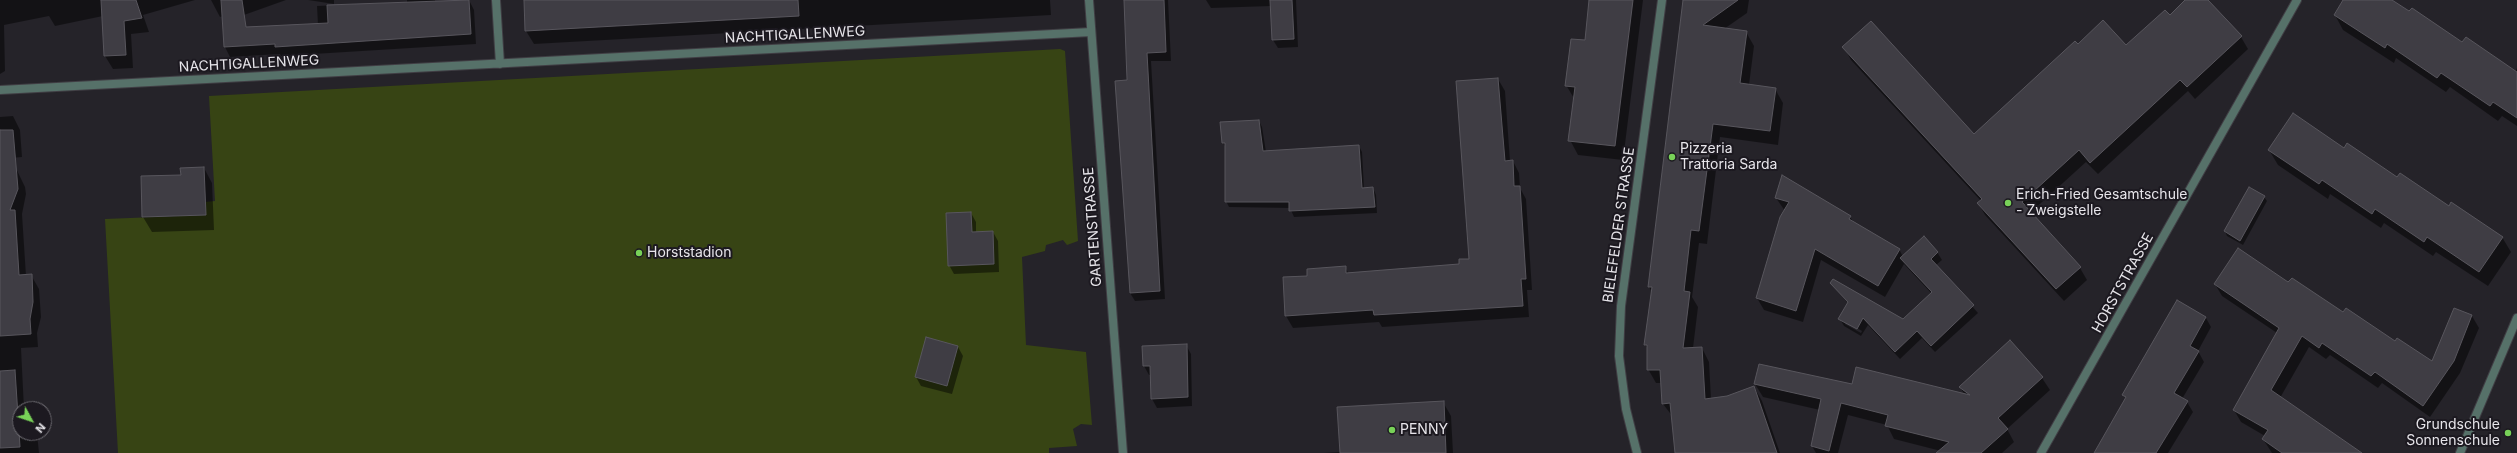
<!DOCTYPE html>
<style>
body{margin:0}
#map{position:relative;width:2517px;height:453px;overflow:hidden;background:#252329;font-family:Inter,sans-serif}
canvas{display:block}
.north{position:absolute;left:12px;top:401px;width:40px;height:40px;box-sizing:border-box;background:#1c1920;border:1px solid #6d6b71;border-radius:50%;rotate:130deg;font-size:11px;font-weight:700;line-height:16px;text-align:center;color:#e7e5ea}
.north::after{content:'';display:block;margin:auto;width:14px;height:18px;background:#78d158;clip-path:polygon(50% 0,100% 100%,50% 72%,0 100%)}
</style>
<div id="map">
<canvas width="2517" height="453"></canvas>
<div class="north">N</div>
</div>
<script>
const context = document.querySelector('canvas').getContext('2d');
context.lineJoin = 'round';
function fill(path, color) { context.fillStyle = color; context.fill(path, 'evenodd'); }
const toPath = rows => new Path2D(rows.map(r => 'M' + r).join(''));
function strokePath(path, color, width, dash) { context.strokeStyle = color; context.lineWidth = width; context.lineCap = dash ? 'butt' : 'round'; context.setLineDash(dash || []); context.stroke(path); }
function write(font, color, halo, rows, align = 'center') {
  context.font = font + ' Inter,sans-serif'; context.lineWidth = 4; context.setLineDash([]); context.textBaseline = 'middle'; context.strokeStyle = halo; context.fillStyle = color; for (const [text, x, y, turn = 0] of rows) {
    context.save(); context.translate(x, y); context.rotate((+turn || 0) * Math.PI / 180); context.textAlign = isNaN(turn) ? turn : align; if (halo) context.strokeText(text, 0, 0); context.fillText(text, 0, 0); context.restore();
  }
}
fill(toPath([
 [1060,49,1065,51,1078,241,1067,245,1063,240,1046,245,1045,251,1022,257,1026,345,1086,352,1092,425,1081,424,1073,429,1077,446,1049,448,1049,453,118,453,105,219,206,215,205,202,215,201,209,96]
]), '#374414');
fill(toPath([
 [0,0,195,0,143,15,149,32,131,34,133,68,113,69,105,56,103,16,55,26,49,16,4,25,5,71,0,74],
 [211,0,286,0,230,20,227,15,220,17],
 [308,0,334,0,334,4],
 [407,0,435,0,435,2,469,0,474,10,476,44,281,56,280,54,230,57,225,47,318,25,317,6,407,2],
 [525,0,1050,0,1051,15,534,44,526,31],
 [1125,0,1168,0,1171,61,1151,61,1165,299,1135,301,1130,293],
 [1206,0,1296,0,1298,47,1278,48,1273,40,1272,6,1211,8],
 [1590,0,1643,0,1623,160,1578,155,1570,140,1575,100,1566,85,1586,41],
 [1685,0,1749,0,1747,13,1724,29,1746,32,1754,46,1749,85,1775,89,1783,103,1778,145,1720,137,1707,244,1699,243,1692,297,1698,307,1693,348,1702,348,1709,362,1711,399,1728,397,1754,387,1762,401,1780,453,1676,453,1673,417,1663,404,1662,383,1656,383,1648,369,1648,349,1645,345,1652,292,1649,287],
 [2187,0,2207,0,2241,37,2248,49,2195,99,2188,91,2098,174,2086,162,2030,213,2080,268,2087,280,2064,301,1985,215,1978,203,1981,201,1851,60,1844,47,1974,135,2078,45,2126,47,2170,16],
 [2344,0,2390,0,2515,72,2517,68,2517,126,2502,116,2498,121,2450,87,2446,92,2396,58,2394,63,2343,30,2335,15],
 [1498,79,1505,91,1510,161,1513,161,1519,173,1520,188,1526,199,1532,290,1527,290,1529,317,1382,327,1379,322,1293,328,1286,316,1284,278,1308,277,1345,267,1349,274,1460,265,1470,260],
 [13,116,20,130,22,157,11,158,25,187,26,194,22,214,26,276,31,275,39,289,41,317,37,333,38,347,21,348,24,409,20,409,20,433,37,433,39,453,0,453,0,117],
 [1259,121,1262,127,1266,152,1359,146,1362,152,1364,189,1373,188,1376,195,1377,213,1294,217,1290,208,1229,207,1226,201,1226,148,1223,143],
 [2269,150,2397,178,2502,237,2511,252,2488,286,2436,252,2433,256,2384,223,2381,228,2330,194,2328,199,2278,165],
 [204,168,212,183,214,230,152,232,143,217,182,176],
 [2264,197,2267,201,2243,245,2227,236,2225,231],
 [1776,198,1850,217,1854,223,1899,249,1903,257,1937,252,1942,260,1936,265,1978,313,1935,352,1922,338,1900,359,1868,325,1861,336,1844,326,1840,319,1849,304,1831,283,1903,320,1932,294,1904,264,1885,297,1821,260,1803,322,1764,310,1757,298,1785,211],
 [1845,321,1862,331,1861,333,1845,324],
 [971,213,976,222,976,233,993,232,998,241,999,272,954,274,949,265],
 [2215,284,2289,284,2432,363,2454,309,2472,316,2479,328,2460,373,2430,417,2382,383,2378,388,2330,355,2326,359,2309,347,2280,398,2362,453,2272,453,2263,439,2265,436,2241,422,2234,410,2277,333,2222,296],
 [2177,301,2206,318,2211,327,2198,351,2204,362,2182,399,2187,402,2193,412,2168,453,2094,453,2126,398,2123,395],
 [2010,342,2042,378,2050,390,2007,429,2014,442,2002,453,1938,453,1941,451,1894,439,1887,425,1848,415,1838,453,1816,453,1812,446,1820,410,1763,397,1755,384,1852,385,1965,395,1960,387],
 [1186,345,1191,354,1192,406,1157,408,1152,399,1151,375,1149,375,1144,366,1143,347],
 [958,347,963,356,952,394,921,386,916,377],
 [1443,402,1451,416,1453,453,1324,453,1341,452]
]), '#0007');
const building = toPath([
 [101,0,136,0,142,18,124,21,126,55,104,56,101,0],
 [221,0,242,0,246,27,328,23,327,5,469,0,471,34,275,47,275,44,224,47,221,0],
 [524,0,798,0,799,16,525,31,524,0],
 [1124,0,1164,0,1166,52,1147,53,1160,291,1130,293,1115,81,1127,80,1124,0],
 [1270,0,1292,0,1294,39,1272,40,1270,0],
 [1589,0,1633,0,1615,146,1568,141,1575,87,1565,86,1571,39,1585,40,1589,0],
 [1683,0,1738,0,1703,25,1747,31,1740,83,1776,88,1770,131,1713,124,1699,231,1691,230,1684,291,1690,292,1683,348,1702,347,1705,399,1727,396,1754,386,1777,453,1675,453,1670,403,1662,404,1660,370,1647,370,1647,345,1644,345,1652,287,1648,287,1683,0],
 [2185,0,2208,0,2242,36,2187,87,2180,80,2090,163,2079,150,2022,202,2081,267,2056,289,1977,203,1982,199,1842,47,1871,21,1974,134,2075,41,2078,44,2103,20,2126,45,2165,10,2170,15,2185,0],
 [2343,0,2392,0,2409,11,2412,8,2462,42,2466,37,2517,72,2517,118,2493,102,2490,106,2441,73,2437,78,2387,44,2385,48,2334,15,2343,0],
 [1498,78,1505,161,1513,160,1514,186,1520,186,1526,279,1521,279,1523,306,1374,315,1373,310,1285,316,1283,277,1307,276,1307,269,1346,266,1346,273,1459,264,1459,259,1469,259,1456,81,1498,78],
 [2293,113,2344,148,2347,143,2397,177,2400,173,2449,206,2451,202,2503,237,2479,272,2427,237,2424,242,2375,209,2372,214,2322,180,2319,184,2268,150,2293,113],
 [1259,120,1263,151,1359,145,1362,188,1373,187,1375,207,1289,211,1289,202,1225,202,1225,143,1222,143,1220,122,1259,120],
 [0,130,13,130,18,189,10,210,15,210,19,275,32,274,33,302,30,319,31,334,0,336,0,130],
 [204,167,206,215,142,217,141,176,181,175,180,168,204,167],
 [1782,175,1851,216,1849,219,1900,249,1878,286,1815,249,1796,311,1756,298,1780,217,1789,202,1775,198,1782,175],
 [2249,187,2265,196,2240,241,2224,231,2249,187],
 [971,212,972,232,993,231,994,264,948,266,946,213,971,212],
 [1924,236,1938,252,1931,259,1974,305,1931,346,1917,331,1895,352,1863,318,1857,329,1838,319,1848,302,1830,283,1833,279,1903,319,1932,292,1900,258,1924,236],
 [2238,248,2288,282,2292,278,2343,312,2346,308,2395,341,2397,338,2432,361,2454,308,2472,315,2454,361,2423,406,2375,372,2371,376,2322,343,2319,348,2302,336,2271,390,2362,453,2282,453,2262,439,2268,430,2233,410,2279,328,2214,284,2238,248],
 [2177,300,2206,317,2190,346,2199,351,2174,393,2188,401,2156,453,2094,453,2126,397,2122,395,2177,300],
 [926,337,958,346,947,386,915,377,926,337],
 [2010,340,2043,377,1998,418,2008,429,1981,453,1936,453,1949,442,1885,426,1888,415,1841,403,1829,451,1811,446,1821,399,1754,384,1759,364,1852,384,1856,367,1970,395,1959,387,2010,340],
 [1187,344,1188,397,1151,399,1150,366,1143,366,1142,346,1187,344],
 [15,370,20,447,0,448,0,371,15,370],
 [1444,401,1446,453,1340,453,1337,407,1444,401]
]);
fill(building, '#3f3d44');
strokePath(building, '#58565d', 1);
const street = toPath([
 [496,0,500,64],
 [1089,0,1123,453],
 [0,90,1091,32],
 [1637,453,1626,409,1619,356,1621,306,1662,0],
 [2041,453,2297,0],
 [2460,453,2517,318]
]);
strokePath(street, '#403e44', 10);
strokePath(street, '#567169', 8);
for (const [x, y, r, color] of [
 [1672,157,4,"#78d158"],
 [2008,203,4,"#78d158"],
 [639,253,4,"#78d158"],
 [1392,430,4,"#78d158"],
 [2508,433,4,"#78d158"]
]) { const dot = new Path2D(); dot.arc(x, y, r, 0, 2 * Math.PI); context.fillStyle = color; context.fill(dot); strokePath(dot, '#1c1920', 1.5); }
write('14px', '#e7e5ea', '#1c1920', [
 ["NACHTIGALLENWEG",795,35,-3],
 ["NACHTIGALLENWEG",249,64,-3],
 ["BIELEFELDER STRASSE",1619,225,-82],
 ["GARTENSTRASSE",1093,227,-94],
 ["HORSTSTRASSE",2123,283,-61]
]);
write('14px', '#e7e5ea', '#1c1920', [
 ["Pizzeria",1680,149],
 ["Trattoria Sarda",1680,165],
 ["Erich-Fried Gesamtschule",2016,195],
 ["- Zweigstelle",2016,211],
 ["Horststadion",647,253],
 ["Grundschule",2500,425,"right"],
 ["Sonnenschule",2500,441,"right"],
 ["PENNY",1400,430]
], 'left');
</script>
